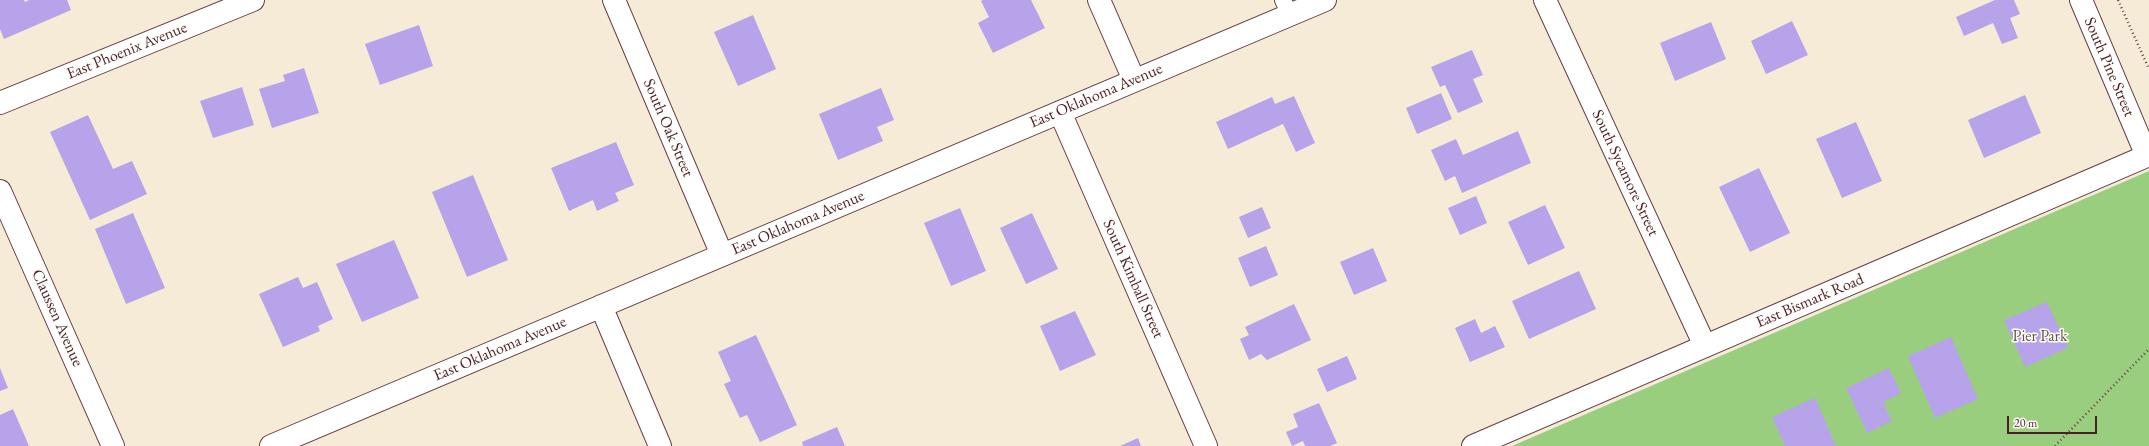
<!DOCTYPE html>
<style>
body{margin:0}
#map{position:relative;width:2149px;height:446px;overflow:hidden;background:#f6ebd7;font-family:"EB Garamond",serif}
canvas{display:block}
.scale{position:absolute;left:2007px;top:416px;width:90px;height:18px;box-sizing:border-box;border:2px solid #4a1f2b;border-top:0;padding-left:5px;font-size:12px;line-height:14px;white-space:nowrap;color:#4a1f2b;-webkit-text-stroke:3px #fdfcf7;paint-order:stroke}
</style>
<div id="map">
<canvas width="2149" height="446"></canvas>
<div class="scale">20 m</div>
</div>
<script>
const context = document.querySelector('canvas').getContext('2d');
context.lineJoin = 'round';
function fill(path, color) { context.fillStyle = color; context.fill(path, 'evenodd'); }
const toPath = rows => new Path2D(rows.map(r => 'M' + r).join(''));
function strokePath(path, color, width, dash) { context.strokeStyle = color; context.lineWidth = width; context.lineCap = dash ? 'butt' : 'round'; context.setLineDash(dash || []); context.stroke(path); }
function write(font, color, halo, rows, align = 'center') {
  context.font = font + ' "EB Garamond",serif'; context.lineWidth = 3; context.setLineDash([]); context.textBaseline = 'middle'; context.strokeStyle = halo; context.fillStyle = color; for (const [text, x, y, turn = 0] of rows) {
    context.save(); context.translate(x, y); context.rotate((+turn || 0) * Math.PI / 180); context.textAlign = isNaN(turn) ? turn : align; if (halo) context.strokeText(text, 0, 0); context.fillText(text, 0, 0); context.restore();
  }
}
fill(toPath([
 [2149,171,2149,446,1512,446]
]), '#99ce7f');
fill(toPath([
 [0,0,24,0,25,2,29,0,67,0,71,10,4,39,0,29],
 [983,0,1031,0,1045,28,993,53,978,23,989,17,981,1],
 [1995,0,2014,0,2020,14,2010,18,2018,38,2002,44,1993,23,1964,36,1956,17],
 [753,15,776,69,738,86,714,32],
 [1792,21,1808,55,1766,74,1751,41],
 [1711,22,1726,59,1675,81,1660,43],
 [419,25,433,66,380,85,365,44],
 [1472,50,1483,75,1473,79,1483,102,1458,113,1445,85,1440,87,1431,67],
 [304,68,319,113,272,128,259,89,285,81,283,75],
 [242,87,254,125,213,138,200,101],
 [881,88,894,120,877,127,883,141,838,160,819,114],
 [1441,93,1452,119,1417,134,1406,108],
 [2025,95,2041,133,1984,158,1968,120],
 [1294,96,1315,143,1296,152,1283,124,1228,149,1216,122,1272,97,1275,104],
 [88,115,113,169,132,161,147,194,90,220,50,132],
 [1856,122,1882,181,1842,198,1816,139],
 [1518,131,1531,163,1462,193,1455,176,1445,181,1431,150,1456,139,1463,155],
 [616,142,634,185,615,193,619,201,597,211,593,200,569,211,551,168],
 [1759,168,1790,233,1750,252,1719,187],
 [473,175,508,260,467,277,432,192],
 [1476,196,1487,223,1460,235,1448,208],
 [1545,205,1565,248,1528,265,1508,222],
 [1262,207,1271,228,1248,238,1239,217],
 [960,208,986,271,951,286,924,223],
 [133,213,165,288,126,304,95,229],
 [1032,213,1058,269,1026,284,1000,228],
 [394,240,419,298,362,322,336,264],
 [1266,246,1278,275,1250,287,1238,258],
 [1373,248,1387,281,1354,295,1340,262],
 [1579,271,1596,309,1529,339,1512,301],
 [298,277,303,288,317,282,333,319,318,326,320,331,283,347,259,294],
 [2047,302,2068,348,2025,367,2004,320],
 [1294,304,1311,340,1267,360,1261,354,1249,360,1240,339,1249,335,1245,327],
 [1075,311,1096,355,1060,371,1040,326],
 [1475,319,1481,333,1495,326,1505,347,1470,362,1455,328],
 [756,335,797,425,760,442,747,415,740,418,724,384,731,381,718,352],
 [1951,337,1978,399,1935,418,1908,356],
 [1347,356,1357,379,1327,392,1317,369],
 [0,368,8,388,0,391],
 [1889,368,1901,393,1883,402,1892,421,1867,433,1846,388],
 [1815,398,1836,446,1785,446,1772,417],
 [1319,403,1337,443,1330,446,1305,446,1303,441,1292,446,1286,432,1298,427,1293,414],
 [13,409,29,446,0,446,0,415],
 [837,427,845,446,803,446,802,442],
 [1138,438,1141,446,1120,446]
]), '#b7a3ea');
const service = toPath([
 [1283,0,1290,15]
]);
const minor = toPath([
 [614,0,722,255],
 [1099,0,1134,80],
 [1545,0,1705,346],
 [2081,0,2147,156],
 [0,103,253,0],
 [1060,112,1206,446],
 [0,191,113,446],
 [601,306,660,446],
 [271,446,1325,0]
]);
const tertiary = toPath([
 [1473,446,2149,155]
]);
strokePath(service, '#643e45', 18);
strokePath(minor, '#643e45', 24);
strokePath(tertiary, '#643e45', 24);
strokePath(toPath([
 [2118,0,2149,69],
 [2055,446,2149,349]
]), '#643e45', 2.5, [1, 3]);
strokePath(service, '#fff', 16);
strokePath(minor, '#fff', 22);
strokePath(tertiary, '#fff', 22);
write('16px', '#4a1f2b', '#fdfcf7', [
 ["East Phoenix Avenue",127,51,-22],
 ["South Pine Street",2109,67,67],
 ["East Oklahoma Avenue",1096,96,-23],
 ["South Oak Street",668,128,67],
 ["South Sycamore Street",1625,173,65],
 ["East Oklahoma Avenue",798,223,-23],
 ["South Kimball Street",1133,279,66],
 ["East Bismark Road",1810,301,-23],
 ["Claussen Avenue",57,318,66],
 ["East Oklahoma Avenue",500,349,-23]
]);
write('16px', '#625444', '#fdfcf7', [
 ["Pier Park",2040,337]
]);
</script>
